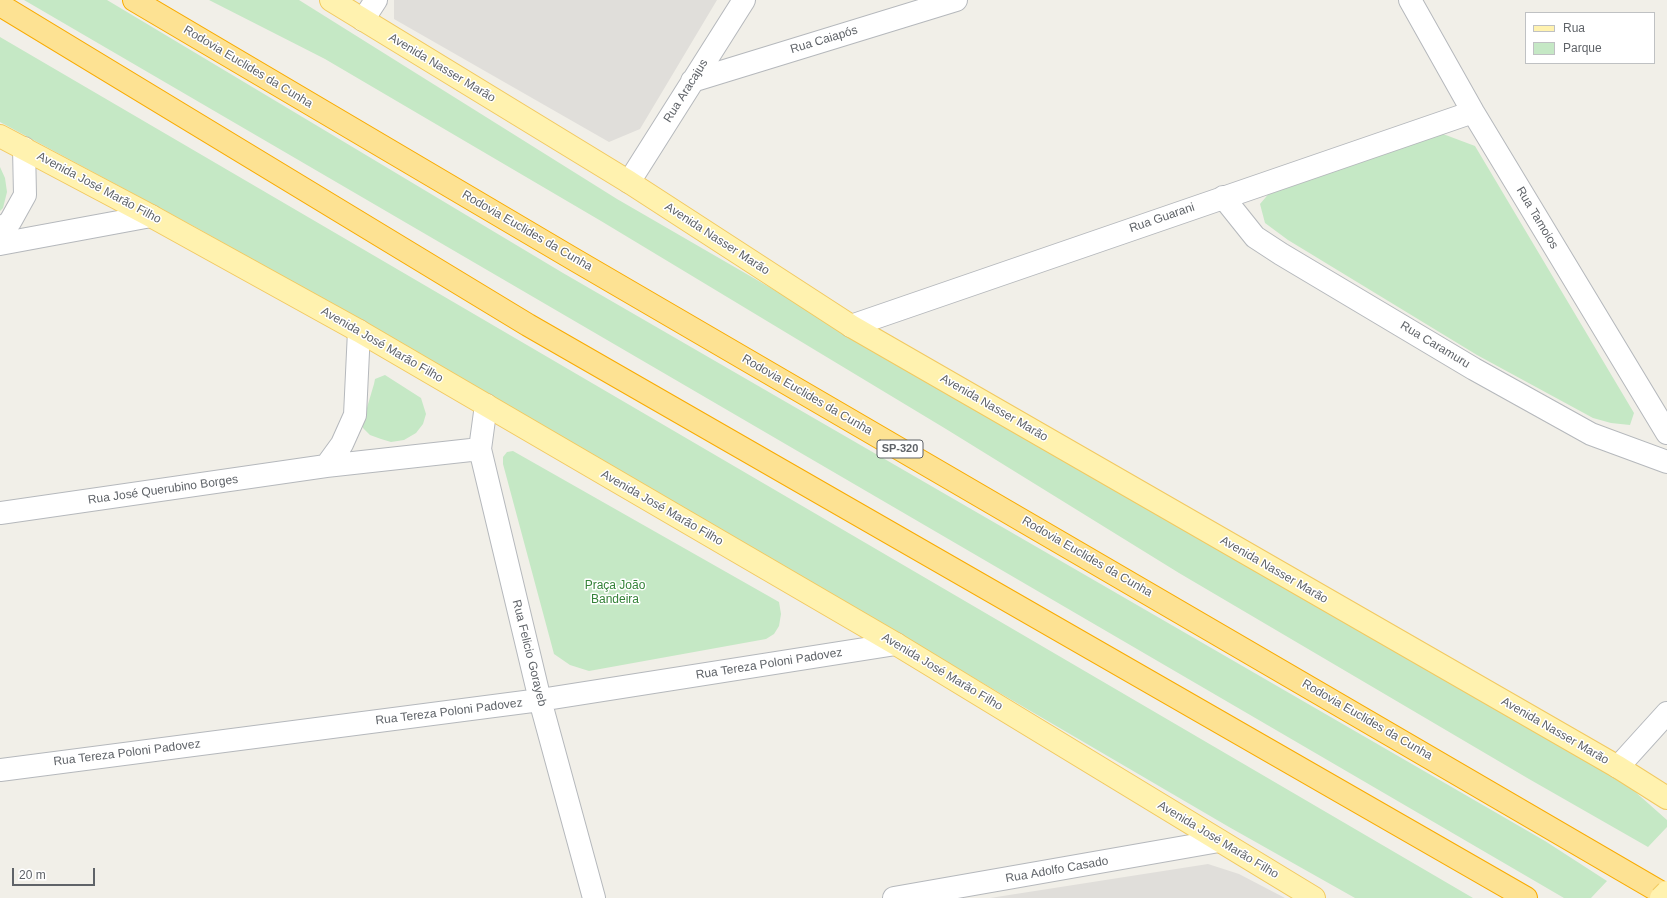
<!DOCTYPE html>
<meta charset="utf-8">
<style>
body{margin:0}
#map{position:relative;width:1667px;height:898px;overflow:hidden;background:#f1efe8;font-family:Helvetica,sans-serif}
canvas{display:block}
.legend{position:absolute;left:1525px;top:12px;width:130px;height:52px;box-sizing:border-box;background:#fff;border:1px solid #bfc1c3;margin:0;padding:5px 7px;list-style:none;font-size:12px;color:#5f6368}
.legend li{display:flex;align-items:center;gap:8px;height:20px}
.legend b{width:20px;border:1px solid #bfc1c3}
.scale{position:absolute;left:12px;top:868px;width:83px;height:18px;box-sizing:border-box;border:2px solid #5f6368;border-top:0;padding-left:5px;font-size:12px;line-height:14px;white-space:nowrap;color:#5f6368;-webkit-text-stroke:3px #fff;paint-order:stroke}
</style>
<div id="map">
<canvas width="1667" height="898"></canvas>
<ul class="legend">
<li><b style="height:5px;background:#fff2af"></b>Rua</li>
<li><b style="height:11px;background:#c5e8c5"></b>Parque</li>
</ul>
<div class="scale">20 m</div>
</div>
<script>
const context = document.querySelector('canvas').getContext('2d');
context.lineJoin = 'round';
function fill(path, color) { context.fillStyle = color; context.fill(path, 'evenodd'); }
const toPath = rows => new Path2D(rows.map(r => 'M' + r).join(''));
function strokePath(path, color, width, dash) { context.strokeStyle = color; context.lineWidth = width; context.lineCap = dash ? 'butt' : 'round'; context.setLineDash(dash || []); context.stroke(path); }
function write(font, color, halo, rows, align = 'center') {
  context.font = font + ' Helvetica,sans-serif'; context.lineWidth = 3; context.setLineDash([]); context.textBaseline = 'middle'; context.strokeStyle = halo; context.fillStyle = color; for (const [text, x, y, turn = 0] of rows) {
    context.save(); context.translate(x, y); context.rotate((+turn || 0) * Math.PI / 180); context.textAlign = isNaN(turn) ? turn : align; if (halo) context.strokeText(text, 0, 0); context.fillText(text, 0, 0); context.restore();
  }
}
fill(toPath([
 [394,0,717,0,640,129,609,142,394,19],
 [1208,864,1239,874,1285,898,990,898]
]), '#e0deda');
fill(toPath([
 [24,0,107,0,563,273,1545,841,1607,881,1591,898,1564,898],
 [209,0,299,0,617,199,1623,781,1667,820,1667,827,1648,847,1529,779,1179,573,946,429,601,221,325,59],
 [0,37,1473,898,1355,898,1229,827,490,395,197,228,0,122],
 [1443,134,1475,146,1634,413,1630,425,1611,423,1593,418,1477,355,1288,240,1265,223,1260,204,1271,191],
 [0,167,5,178,7,192,3,208,0,211],
 [385,375,421,398,426,414,423,424,416,433,404,440,391,442,381,439,370,435,363,428,363,421,374,384,375,379],
 [513,451,779,602,781,614,779,626,774,634,766,639,589,671,570,665,554,654,503,464,503,457,507,452]
]), '#c5e8c5');
const minor = toPath([
 [1410,0,1473,112,1667,433],
 [363,20,376,0],
 [692,81,956,0],
 [629,182,744,0],
 [1223,197,1255,237,1281,254,1474,369,1591,434,1667,462],
 [0,229,10,222,25,195,24,148],
 [0,244,151,216],
 [851,326,1473,112],
 [486,405,480,449,540,700,594,898],
 [326,466,342,444,355,415,359,331],
 [0,513,326,466,480,449],
 [1618,767,1667,713],
 [0,770,540,700,896,644],
 [894,898,1219,841]
]);
const major = toPath([
 [331,0,629,182,851,326,1618,767,1667,798],
 [0,136,151,216,359,331,896,644,1314,898]
]);
const highway = toPath([
 [134,0,575,260,1667,896],
 [0,5,528,325,1526,898]
]);
strokePath(minor, '#b5b8bc', 24);
strokePath(major, '#f2c960', 24);
strokePath(highway, '#f9ab00', 24);
strokePath(minor, '#fff', 22);
strokePath(major, '#fff2af', 22);
strokePath(highway, '#fde293', 22);
const majorBridge = toPath([
 [1661,898,1667,892]
]);
strokePath(majorBridge, '#f2c960', 24, []);
strokePath(majorBridge, '#fff2af', 22);
for (const [x, y, w] of [
 [900,449,46]
]) { const box = new Path2D(); box.roundRect(x - w / 2, y - 9, w, 18, 3); context.fillStyle = '#fff'; context.fill(box); strokePath(box, '#5f6368', 1); }
write('bold 11px', '#5f6368', null, [
 ["SP-320",900,449]
]);
write('12px', '#5f6368', '#fff', [
 ["Rua Caiapós",824,40,-17],
 ["Rodovia Euclides da Cunha",248,67,31],
 ["Avenida Nasser Marão",442,68,31],
 ["Rua Aracajus",686,91,-58],
 ["Avenida José Marão Filho",99,188,28],
 ["Rua Guarani",1162,218,-19],
 ["Rua Tamoios",1537,218,59],
 ["Rodovia Euclides da Cunha",527,231,30],
 ["Avenida Nasser Marão",717,239,33],
 ["Avenida José Marão Filho",382,345,30],
 ["Rua Caramuru",1435,345,31],
 ["Rodovia Euclides da Cunha",807,395,30],
 ["Avenida Nasser Marão",994,408,30],
 ["Rua José Querubino Borges",163,490,-8],
 ["Avenida José Marão Filho",662,508,30],
 ["Rodovia Euclides da Cunha",1087,557,30],
 ["Avenida Nasser Marão",1274,570,30],
 ["Rua Felicio Gorayeb",529,653,76],
 ["Rua Tereza Poloni Padovez",769,664,-9],
 ["Avenida José Marão Filho",942,672,31],
 ["Rua Tereza Poloni Padovez",449,712,-7],
 ["Rodovia Euclides da Cunha",1367,720,30],
 ["Avenida Nasser Marão",1555,731,30],
 ["Rua Tereza Poloni Padovez",127,753,-7],
 ["Avenida José Marão Filho",1218,840,31],
 ["Rua Adolfo Casado",1057,870,-10]
]);
write('12px', '#348238', '#fff', [
 ["Praça João",615,586],
 ["Bandeira",615,600]
]);
</script>
